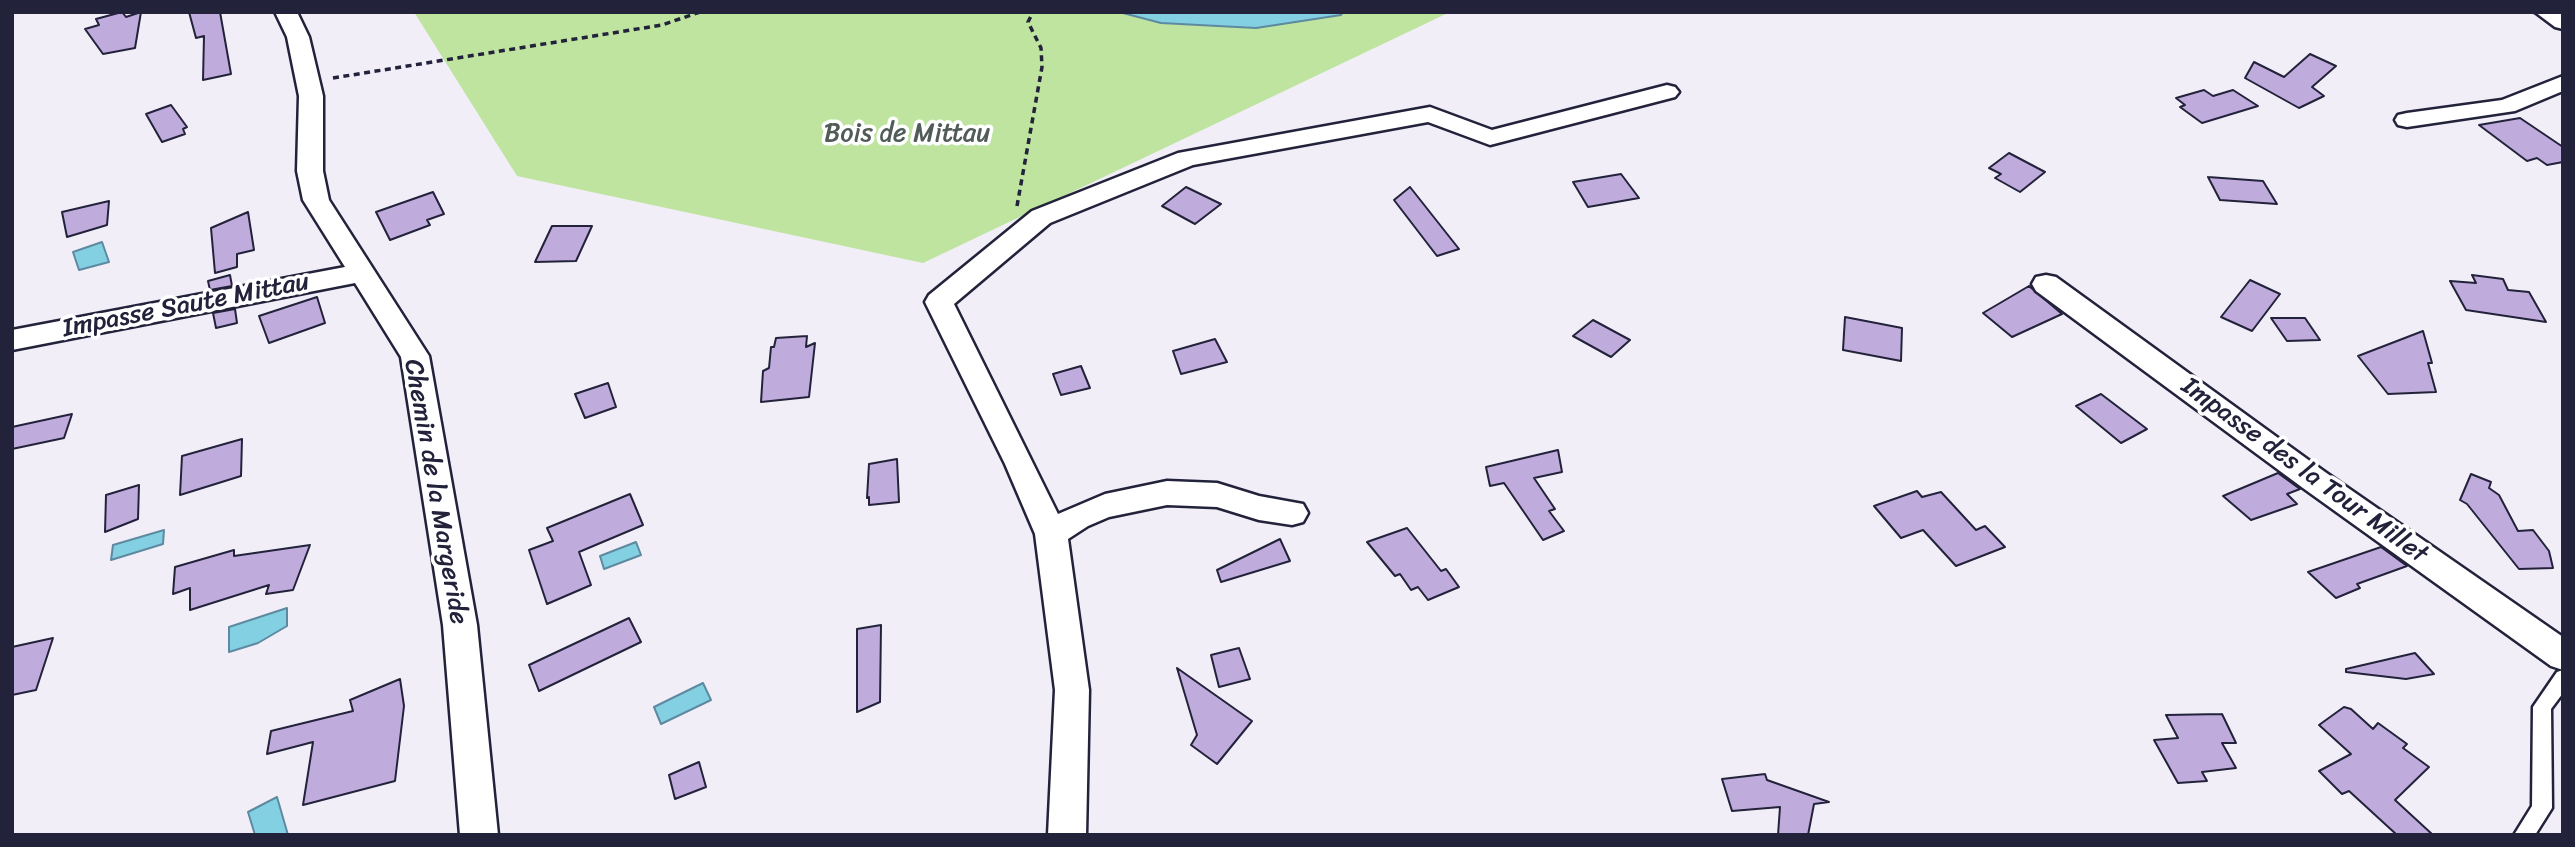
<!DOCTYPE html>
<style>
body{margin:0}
#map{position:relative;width:2575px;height:847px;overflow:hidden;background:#f2eef8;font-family:Sriracha,sans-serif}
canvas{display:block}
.frame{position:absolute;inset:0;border:14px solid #22223b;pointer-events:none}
</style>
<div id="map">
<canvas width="2575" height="847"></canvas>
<div class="frame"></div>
</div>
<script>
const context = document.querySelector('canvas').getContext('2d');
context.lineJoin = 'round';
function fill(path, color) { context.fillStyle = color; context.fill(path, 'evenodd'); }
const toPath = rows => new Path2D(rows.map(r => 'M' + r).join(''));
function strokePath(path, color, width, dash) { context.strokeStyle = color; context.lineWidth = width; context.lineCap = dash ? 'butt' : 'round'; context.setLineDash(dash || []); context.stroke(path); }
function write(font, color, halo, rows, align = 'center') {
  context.font = font + ' Sriracha,sans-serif'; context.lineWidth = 7; context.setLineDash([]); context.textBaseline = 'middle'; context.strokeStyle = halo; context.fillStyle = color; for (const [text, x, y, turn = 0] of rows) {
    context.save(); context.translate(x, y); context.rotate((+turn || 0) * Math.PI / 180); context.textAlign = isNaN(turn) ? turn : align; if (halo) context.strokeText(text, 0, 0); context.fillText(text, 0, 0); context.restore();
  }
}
fill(toPath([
 [414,12,1450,12,923,263,517,176]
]), '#bee49f');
const water = toPath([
 [1119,12,1343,12,1341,15,1256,28,1161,23,1119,12],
 [102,242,109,262,79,270,73,252,102,242],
 [164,530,163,544,111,560,113,545,164,530],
 [636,542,641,555,604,569,600,556,636,542],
 [287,608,287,626,258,643,229,652,229,627,287,608],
 [703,683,711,700,661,724,654,707,703,683],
 [277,797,288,835,255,835,248,812,277,797]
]);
fill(water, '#84d0e3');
strokePath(water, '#5d8aa0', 2);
const building = toPath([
 [122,12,126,17,141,12,135,48,103,54,85,29,99,25,96,19,122,12],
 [189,12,220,12,231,74,203,80,204,36,196,38,189,12],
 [2310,54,2336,66,2312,87,2324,96,2299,108,2245,78,2254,62,2284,77,2310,54],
 [2204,90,2213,96,2233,90,2258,106,2202,123,2180,107,2185,105,2176,98,2204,90],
 [171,105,187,127,183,129,185,134,162,142,146,114,171,105],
 [2520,118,2563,147,2563,162,2547,165,2537,158,2527,161,2479,125,2520,118],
 [2009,153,2045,172,2020,192,1995,178,2001,174,1989,168,2009,153],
 [1621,174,1639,198,1588,207,1573,182,1621,174],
 [2208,177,2263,181,2277,204,2220,200,2208,177],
 [1186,187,1221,204,1195,224,1162,206,1186,187],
 [1410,187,1459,249,1437,256,1394,200,1410,187],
 [433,192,444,214,427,220,430,225,390,240,376,212,433,192],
 [109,201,107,225,67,237,62,212,109,201],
 [248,212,254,250,237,254,237,267,215,273,211,228,248,212],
 [552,226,592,226,576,261,535,262,552,226],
 [230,275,232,286,210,290,208,281,230,275],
 [2472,275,2503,279,2508,290,2529,292,2546,322,2466,310,2450,281,2476,283,2472,275],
 [2250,280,2280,294,2252,331,2221,317,2250,280],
 [2029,286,2062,314,2012,337,1983,313,2029,286],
 [317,297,325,323,269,343,259,316,317,297],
 [235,309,237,323,216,328,213,313,235,309],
 [1845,317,1902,328,1901,361,1843,350,1845,317],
 [2271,318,2305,318,2320,340,2287,341,2271,318],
 [1593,320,1630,340,1611,357,1573,336,1593,320],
 [2423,331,2432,363,2428,363,2436,392,2388,394,2358,356,2423,331],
 [807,336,806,347,815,343,809,397,761,402,763,371,769,368,771,347,774,347,776,338,807,336],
 [1215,339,1227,362,1181,374,1173,351,1215,339],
 [1081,366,1090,388,1061,395,1053,374,1081,366],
 [608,383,616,407,585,418,575,394,608,383],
 [2101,394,2147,429,2121,443,2076,406,2101,394],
 [72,414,64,438,12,449,12,427,72,414],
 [242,439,241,476,180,495,182,456,242,439],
 [1558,450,1562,472,1534,478,1555,509,1549,511,1564,531,1543,540,1504,483,1490,486,1486,467,1558,450],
 [897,459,899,502,869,505,869,497,867,498,869,464,897,459],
 [2278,473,2300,489,2287,494,2297,504,2251,520,2223,496,2278,473],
 [2471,474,2491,482,2489,488,2499,495,2518,531,2533,530,2549,551,2553,568,2519,569,2467,504,2460,500,2471,474],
 [139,485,138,519,105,532,106,495,139,485],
 [1917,491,1922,497,1941,492,1976,530,1985,526,2005,547,1956,566,1923,530,1901,538,1874,506,1917,491],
 [630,494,643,525,579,552,591,585,547,604,529,550,553,541,547,528,630,494],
 [1407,528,1441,571,1446,569,1459,587,1428,600,1418,587,1411,590,1400,574,1395,576,1367,542,1407,528],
 [1280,539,1290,561,1221,582,1217,570,1280,539],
 [310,545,293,590,266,594,269,585,190,610,190,588,173,594,175,567,234,550,234,556,310,545],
 [2381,547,2407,566,2357,584,2360,588,2336,598,2308,572,2381,547],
 [629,618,641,642,539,691,529,665,629,618],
 [881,625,880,702,857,712,857,629,881,625],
 [53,638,36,690,12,695,12,647,53,638],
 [1239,648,1250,679,1219,687,1211,655,1239,648],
 [2415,653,2434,674,2406,679,2346,672,2346,669,2415,653],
 [1177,668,1252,721,1217,764,1191,745,1197,735,1177,668],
 [400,679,404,706,395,781,303,805,313,742,267,754,271,731,353,711,350,700,400,679],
 [2344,707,2351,709,2373,729,2378,723,2407,744,2403,748,2429,767,2395,800,2433,835,2397,835,2349,791,2342,794,2319,771,2351,754,2319,725,2344,707],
 [2222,714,2236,743,2222,743,2236,768,2202,772,2207,781,2178,783,2154,740,2178,738,2166,715,2222,714],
 [699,762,706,787,675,799,669,775,699,762],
 [1765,774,1767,780,1829,802,1814,804,1808,835,1778,835,1780,807,1732,811,1722,779,1765,774]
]);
fill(building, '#c0acdc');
strokePath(building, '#22223b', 2);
const lane = toPath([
 [2563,670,2563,693,2551,709,2552,808,2535,835,2514,835,2532,806,2533,707,2557,672,2563,670]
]);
const street = toPath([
 [275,12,297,12,309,37,323,96,323,171,329,200,429,356,477,625,498,835,460,835,443,625,401,357,355,283,12,350,12,330,345,267,303,200,297,171,299,96,287,37,275,12],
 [2535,12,2563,13,2563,29,2555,27,2535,12],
 [2563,76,2563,91,2515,111,2407,127,2398,125,2395,120,2398,115,2407,113,2502,100,2563,76],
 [1667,85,1675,87,1679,92,1675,97,1490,145,1428,122,1193,165,1050,223,954,304,1058,514,1105,494,1167,481,1217,483,1259,496,1303,504,1308,513,1303,522,1292,525,1259,520,1217,507,1167,505,1109,517,1088,526,1068,539,1089,690,1086,835,1048,835,1055,690,1035,534,1005,464,925,302,929,295,1032,211,1178,153,1430,107,1492,130,1667,85],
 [2046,275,2056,277,2325,472,2563,637,2563,670,2551,666,2303,488,2036,291,2032,284,2036,277,2046,275]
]);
strokePath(lane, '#22223b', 5);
strokePath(street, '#22223b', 5);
strokePath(toPath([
 [333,78,662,25,700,12],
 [1017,206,1042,67,1041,48,1028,22,1033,12]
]), '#22223b', 3.5, [6, 4.5]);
fill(lane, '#fff');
fill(street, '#fff');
write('26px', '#515c59', '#fff', [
 ["Bois de Mittau",907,134]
]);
write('26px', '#22223b', '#fff', [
 ["Impasse Saute Mittau",186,306,-11],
 ["Impasse des la Tour Millet",2304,471,36],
 ["Chemin de la Margeride",435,492,80]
]);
</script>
